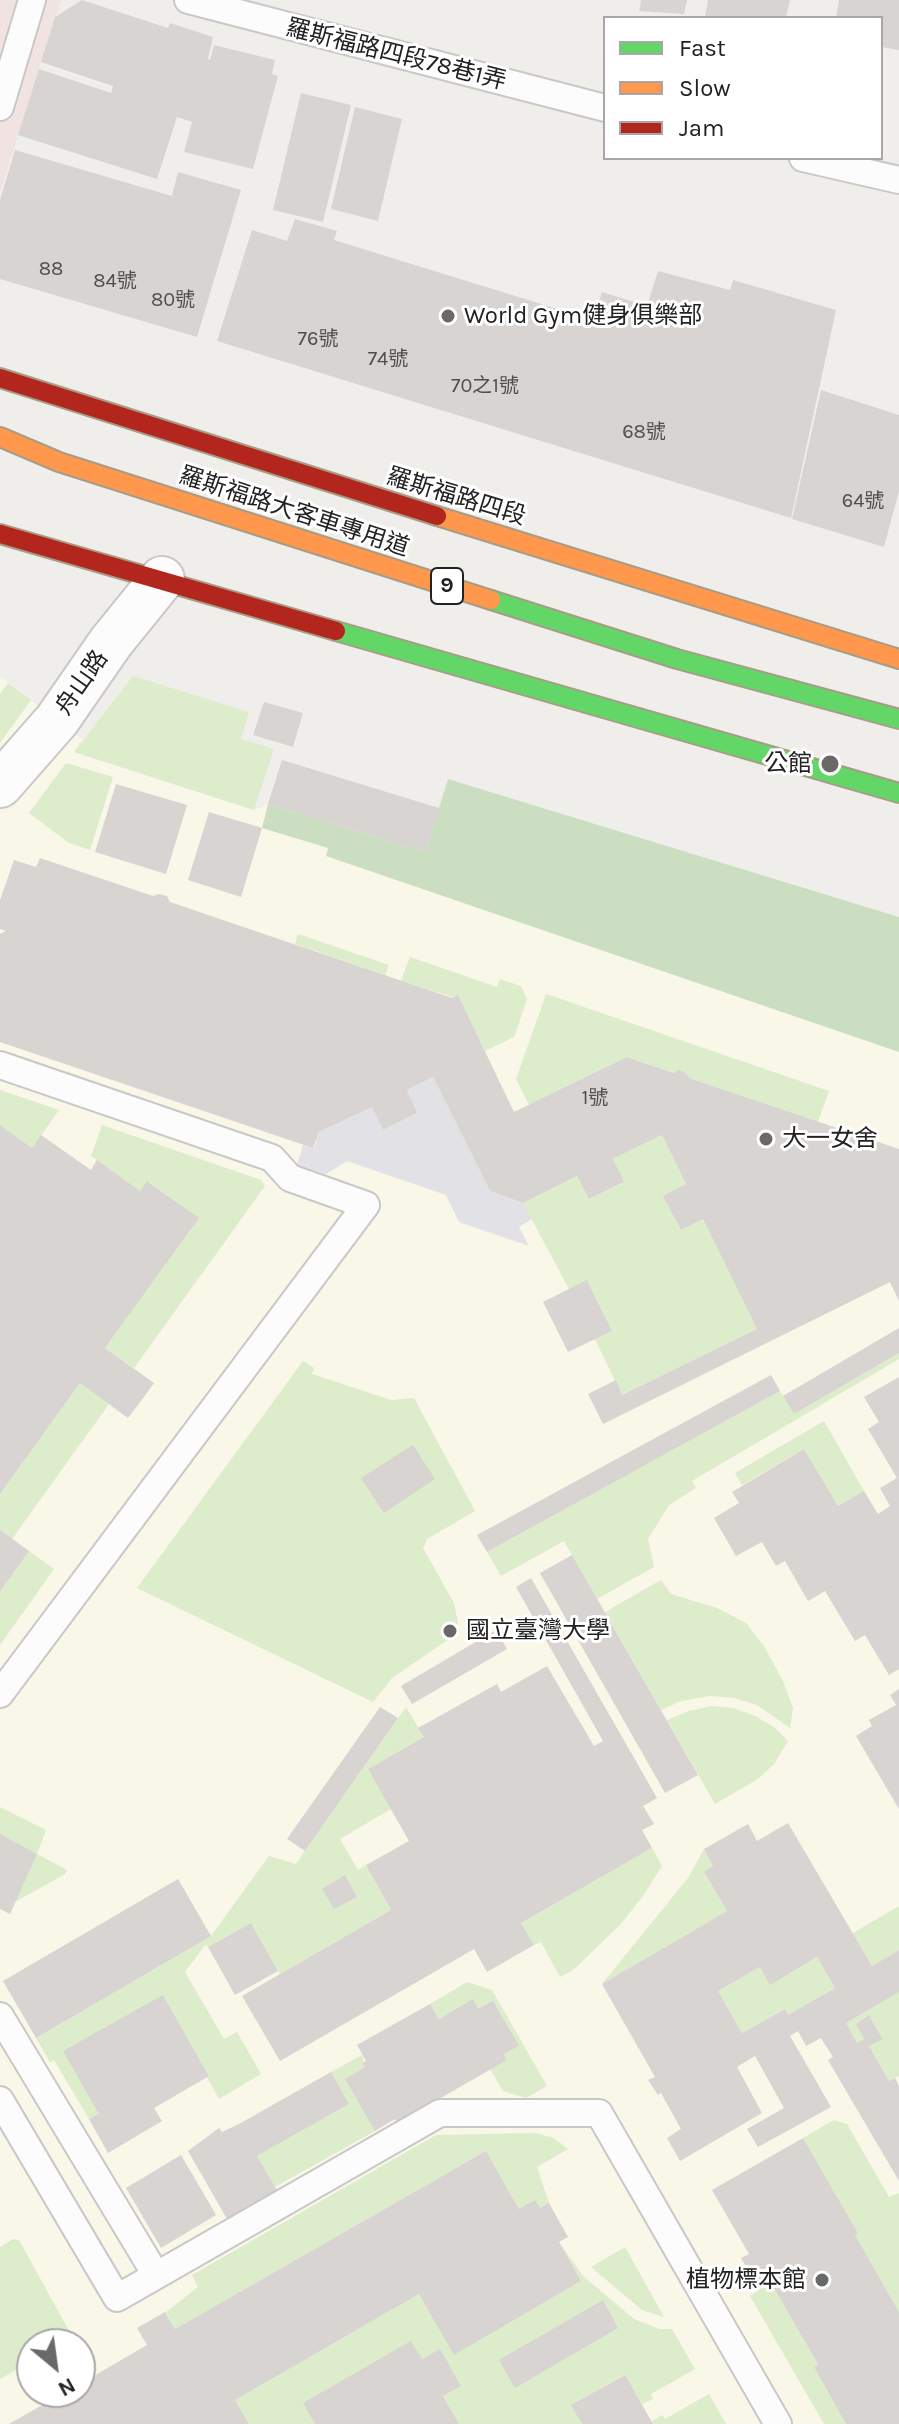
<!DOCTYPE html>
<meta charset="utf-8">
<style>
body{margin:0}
#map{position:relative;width:899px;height:2424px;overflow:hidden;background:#f0eeeb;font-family:Karla,sans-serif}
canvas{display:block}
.legend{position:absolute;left:603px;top:16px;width:280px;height:144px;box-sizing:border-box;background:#fff;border:2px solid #a7a7a7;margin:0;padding:10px 14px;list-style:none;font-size:24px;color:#222}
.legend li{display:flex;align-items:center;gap:16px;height:40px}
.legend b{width:40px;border:2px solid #a7a7a7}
.north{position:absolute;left:16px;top:2328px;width:80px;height:80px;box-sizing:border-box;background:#fff;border:2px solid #a7a7a7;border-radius:50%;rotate:151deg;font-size:22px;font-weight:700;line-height:32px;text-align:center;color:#222}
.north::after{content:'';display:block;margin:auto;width:28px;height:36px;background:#6a6968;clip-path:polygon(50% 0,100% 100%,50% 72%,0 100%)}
</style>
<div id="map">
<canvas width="899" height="2424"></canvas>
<ul class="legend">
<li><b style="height:10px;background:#63d668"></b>Fast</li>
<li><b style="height:10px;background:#ff974d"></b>Slow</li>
<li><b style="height:10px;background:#b3261e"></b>Jam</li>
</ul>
<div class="north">N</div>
</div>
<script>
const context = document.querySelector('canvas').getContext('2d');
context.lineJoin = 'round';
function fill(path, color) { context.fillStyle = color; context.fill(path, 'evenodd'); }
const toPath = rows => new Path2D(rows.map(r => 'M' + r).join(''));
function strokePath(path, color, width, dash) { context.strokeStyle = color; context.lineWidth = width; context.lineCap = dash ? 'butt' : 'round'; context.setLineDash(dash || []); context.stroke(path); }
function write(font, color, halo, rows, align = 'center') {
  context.font = font + ' Karla,"Noto Sans TC",sans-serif'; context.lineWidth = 6; context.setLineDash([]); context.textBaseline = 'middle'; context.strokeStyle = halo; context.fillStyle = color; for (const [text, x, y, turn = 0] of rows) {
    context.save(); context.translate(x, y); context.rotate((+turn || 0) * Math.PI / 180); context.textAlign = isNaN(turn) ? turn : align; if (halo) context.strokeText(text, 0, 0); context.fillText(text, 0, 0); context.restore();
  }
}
fill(toPath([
 [0,0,61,0,0,192]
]), '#f1e3e1');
fill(toPath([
 [0,676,83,740,74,752,254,810,268,804,425,852,448,779,899,917,899,2424,0,2424],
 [32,2344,80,2344,80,2392,32,2392]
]), '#f8f7e8');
fill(toPath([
 [133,676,249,712,241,739,274,749,254,810,74,752],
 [8,683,31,700,0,743,0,694],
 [66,763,113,777,90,850,69,843,29,813],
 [298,934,389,965,385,975,295,944],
 [410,957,497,987,500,979,521,986,527,999,514,1037,485,1051,459,999,401,981],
 [546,994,829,1091,818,1122,628,1057,529,1105,516,1079],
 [0,1090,59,1110,32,1148,0,1125],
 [102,1125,261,1180,265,1186,134,1368,105,1348,199,1218,148,1181,140,1191,91,1156],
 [662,1135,686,1184,664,1196,681,1230,703,1219,757,1329,622,1395,595,1339,612,1331,588,1281,569,1289,523,1203,577,1176,589,1199,623,1183,613,1159],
 [899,1353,899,1359,692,1481,696,1488,669,1505,648,1539,654,1567,597,1599,564,1541,501,1576,487,1552,780,1391,794,1414],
 [303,1361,314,1368,312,1374,391,1400,414,1398,475,1511,427,1539,423,1548,454,1603,458,1623,452,1637,392,1678,373,1702,137,1588],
 [80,1383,109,1404,12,1539,0,1530,0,1494],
 [824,1421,864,1491,838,1506,804,1449,742,1485,735,1473],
 [29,1551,54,1569,0,1645,0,1592],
 [661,1580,671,1594,717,1608,746,1623,764,1646,783,1681,793,1708,790,1728,757,1705,734,1698,710,1696,681,1701,661,1710,605,1612],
 [712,1706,733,1708,755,1716,774,1727,788,1741,774,1764,758,1779,715,1804,667,1720,689,1711],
 [406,1707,424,1737,368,1769,391,1809,340,1839,358,1870,366,1865,391,1910,280,1974,251,1923,208,1947,206,1944,185,1972,224,2039,237,2032,261,2074,219,2099,207,2077,209,2076,163,1995,99,2114,89,2119,54,2060,50,2062,36,2038,211,1936,269,1856,296,1864],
 [0,1807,46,1830,37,1854,67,1870,65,1874,15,1902,0,1886],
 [652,1848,662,1866,643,1896,620,1925,573,1970,560,1977,541,1942,534,1945,521,1923],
 [704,1849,713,1866,704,1873,727,1911,602,1984,688,1878],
 [899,1906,899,1950,872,1966,853,1933],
 [817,1957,835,1988,788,2015,784,2009,742,2033,718,1991,760,1967,770,1984],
 [467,1982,492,1990,547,2086,526,2098,503,2091,490,2069,507,2060,504,2054,519,2046,478,2009,473,2000,439,2019,430,2004],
 [899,1992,899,2076,889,2081,869,2046,883,2038,869,2015,856,2024,864,2039,857,2043,846,2023],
 [362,2055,365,2067,346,2079,375,2131,275,2187,257,2156,349,2104,331,2072],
 [834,2120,847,2124,889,2197,899,2193,899,2312,855,2235,858,2233,803,2138],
 [535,2133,554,2138,568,2149,537,2167,549,2203,540,2208,519,2209,486,2151,175,2329,166,2312,198,2287,192,2275,436,2135],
 [13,2239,19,2240,73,2338,62,2344,32,2344,32,2361,0,2379,0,2247],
 [559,2242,583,2276,634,2319,659,2329,672,2329,695,2369,651,2394,653,2399,642,2404,624,2375,572,2405,582,2424,459,2424,443,2396,461,2386,440,2350,422,2359,304,2404,315,2424,249,2424,235,2400,419,2294,455,2354,581,2281],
 [625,2247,664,2317,642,2310,591,2267],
 [763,2278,767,2285,771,2283,818,2364,814,2367,846,2424,824,2424,750,2296,759,2290,755,2282],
 [709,2394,726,2424,653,2424,652,2421,662,2415,665,2419]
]), '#ddeccb');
fill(toPath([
 [448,779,899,917,899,1052,326,856,328,848,262,828,268,804,425,852]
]), '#cbdec1');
fill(toPath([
 [433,1077,490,1191,523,1203,532,1219,519,1227,529,1246,459,1222,446,1195,347,1161,326,1174,297,1165,303,1145,314,1148,319,1132,372,1107,383,1130,417,1113,407,1090]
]), '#e2e1e5');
fill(toPath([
 [82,0,168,28,170,23,213,37,208,59,210,60,214,45,275,60,272,74,278,76,253,169,184,152,192,122,177,117,157,179,18,135,39,69,111,93,113,86,41,62,55,17],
 [641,0,687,0,684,14,639,11],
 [708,0,790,0,786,17,705,17],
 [839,0,899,0,899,50,881,47,881,18,836,18],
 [301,93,351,105,323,222,273,210],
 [355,107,402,119,378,221,331,209],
 [15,150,172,196,178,172,241,190,197,337,0,279,0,200],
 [295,219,337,231,334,240,593,320,602,292,647,306,658,271,730,290,733,280,836,310,791,518,217,341,252,230,287,241],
 [821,390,899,415,899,491,884,547,792,519],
 [264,702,303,713,293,747,253,735],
 [282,760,439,808,425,852,268,804],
 [116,784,187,805,166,874,95,852],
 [209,812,262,828,241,897,188,880],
 [40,858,153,896,159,894,167,896,170,902,452,998,458,995,514,1112,627,1057,674,1073,679,1070,686,1073,689,1078,899,1149,899,1301,890,1282,603,1424,588,1394,616,1380,622,1395,757,1329,703,1219,681,1230,663,1196,686,1184,662,1135,613,1159,624,1182,589,1199,577,1176,523,1203,490,1191,433,1077,407,1090,417,1113,383,1130,372,1107,319,1132,313,1148,0,1042,0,934,6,931,0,929,0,900,14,860,36,867],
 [0,1125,32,1148,41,1135,91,1170,97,1160,140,1191,147,1181,199,1218,105,1348,154,1383,141,1401,128,1418,80,1383,0,1494],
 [587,1280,612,1331,568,1352,543,1302],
 [899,1328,899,1353,794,1414,783,1396],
 [771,1375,780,1391,487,1552,477,1535],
 [899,1377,899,1669,889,1675,865,1635,855,1641,825,1591,808,1601,785,1561,776,1566,762,1542,736,1556,714,1518,739,1503,732,1492,804,1449,838,1506,864,1491,878,1514,890,1506,880,1488,897,1478,868,1429,879,1422,864,1397],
 [413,1445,435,1479,384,1513,361,1478],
 [0,1530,29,1551,0,1592],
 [572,1555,698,1775,665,1793,540,1573],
 [531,1578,657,1798,643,1806,654,1824,642,1830,652,1848,521,1923,534,1945,487,1972,474,1949,280,2061,242,1996,391,1910,366,1865,409,1841,368,1769,424,1737,418,1728,497,1684,501,1692,547,1666,594,1746,603,1741,516,1587],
 [496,1630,507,1649,412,1704,401,1686],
 [899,1689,899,1809,856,1736,872,1726,869,1720,896,1705,890,1695],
 [380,1707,398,1718,305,1851,287,1839],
 [788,1823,872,1966,899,1950,899,1992,846,2023,857,2043,864,2039,856,2024,869,2015,883,2039,869,2046,889,2081,895,2078,899,2086,899,2181,828,2060,833,2057,821,2038,806,2046,798,2031,790,2036,831,2107,758,2147,747,2129,784,2108,755,2056,737,2067,762,2113,680,2161,667,2138,681,2129,661,2093,658,2095,648,2080,655,2077,602,1984,727,1911,704,1872,713,1866,704,1849,748,1824,757,1841],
 [817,1957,835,1988,788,2015,785,2009,742,2033,718,1991,760,1967,770,1985],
 [0,1834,37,1854,10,1914,0,1909],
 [345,1875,357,1897,334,1909,322,1889],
 [178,1879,211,1936,36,2038,3,1981],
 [251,1923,278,1971,235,1995,208,1947],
 [163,1995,209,2076,154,2108,162,2121,108,2153,89,2119,99,2114,63,2051],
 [473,1999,478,2009,493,2001,519,2046,504,2054,507,2060,397,2123,395,2119,375,2131,345,2079,365,2067,362,2063,366,2061,357,2045,430,2004,439,2019],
 [331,2072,349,2104,257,2156,281,2197,231,2226,188,2151,219,2128,222,2132,239,2124],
 [803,2138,858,2233,855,2235,899,2312,899,2424,846,2424,814,2367,818,2364,771,2283,767,2285,763,2278,755,2282,741,2258,749,2254,712,2190],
 [486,2151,519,2209,535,2200,540,2208,549,2203,568,2237,559,2242,581,2281,454,2355,419,2294,235,2400,249,2424,9,2424,65,2392,80,2392,80,2384,147,2345,137,2328,165,2312,175,2329],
 [181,2155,216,2215,161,2248,126,2188],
 [603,2300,618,2328,515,2388,499,2360],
 [411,2341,422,2359,440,2349,461,2386,443,2396,459,2424,315,2424,303,2403],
 [625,2375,653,2424,582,2424,571,2405]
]), '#d7d4d2');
const lane = toPath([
 [188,0,605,108],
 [0,107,32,0],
 [803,158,899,180],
 [0,1065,272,1158,290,1178,366,1205,0,1694],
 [0,2016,156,2275],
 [0,2100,117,2298,440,2113,599,2113,778,2424]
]);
const street = toPath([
 [0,785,57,720,111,642,162,579]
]);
const fast = toPath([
 [491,600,677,659,899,719],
 [336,631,899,793]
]);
const slow = toPath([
 [0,437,59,462,491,600],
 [437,516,899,659]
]);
const jam = toPath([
 [0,378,437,516],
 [0,534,336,631]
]);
strokePath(lane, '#c9c8c7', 30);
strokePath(street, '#c9c8c7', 48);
strokePath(fast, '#a79c86', 22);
strokePath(slow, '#a79c86', 22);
strokePath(jam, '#a79c86', 22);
strokePath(lane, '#fdfcfc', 26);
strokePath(street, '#fdfcfc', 44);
strokePath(fast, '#63d668', 18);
strokePath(slow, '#ff974d', 18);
strokePath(jam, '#b3261e', 18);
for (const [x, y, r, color] of [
 [448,316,8,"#6a6968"],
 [830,764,10,"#6a6968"],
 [766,1139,8,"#6a6968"],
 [450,1631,8,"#6a6968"],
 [822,2280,8,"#6a6968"]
]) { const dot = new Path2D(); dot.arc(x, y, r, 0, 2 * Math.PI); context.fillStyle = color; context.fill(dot); strokePath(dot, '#fff', 3); }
write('20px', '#4f4e4e', null, [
 ["88",51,269],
 ["84號",115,281],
 ["80號",173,300],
 ["76號",318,339],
 ["74號",388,359],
 ["70之1號",485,386],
 ["68號",644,432],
 ["64號",863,501],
 ["1號",595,1098]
]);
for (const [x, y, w] of [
 [447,586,32]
]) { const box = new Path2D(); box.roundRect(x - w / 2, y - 18, w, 36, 6); context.fillStyle = '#fff'; context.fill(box); strokePath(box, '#222', 2); }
write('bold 22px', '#222', null, [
 ["9",447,586]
]);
write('24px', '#222', '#fff', [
 ["羅斯福路四段78巷1弄",396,55,14],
 ["羅斯福路四段",456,497,17],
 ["羅斯福路大客車專用道",294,512,18],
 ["舟山路",82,683,-55]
]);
write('24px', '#222', '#fff', [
 ["World Gym健身俱樂部",464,316],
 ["公館",812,764,"right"],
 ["大一女舍",782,1139],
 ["國立臺灣大學",466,1631],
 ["植物標本館",806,2280,"right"]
], 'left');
</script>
